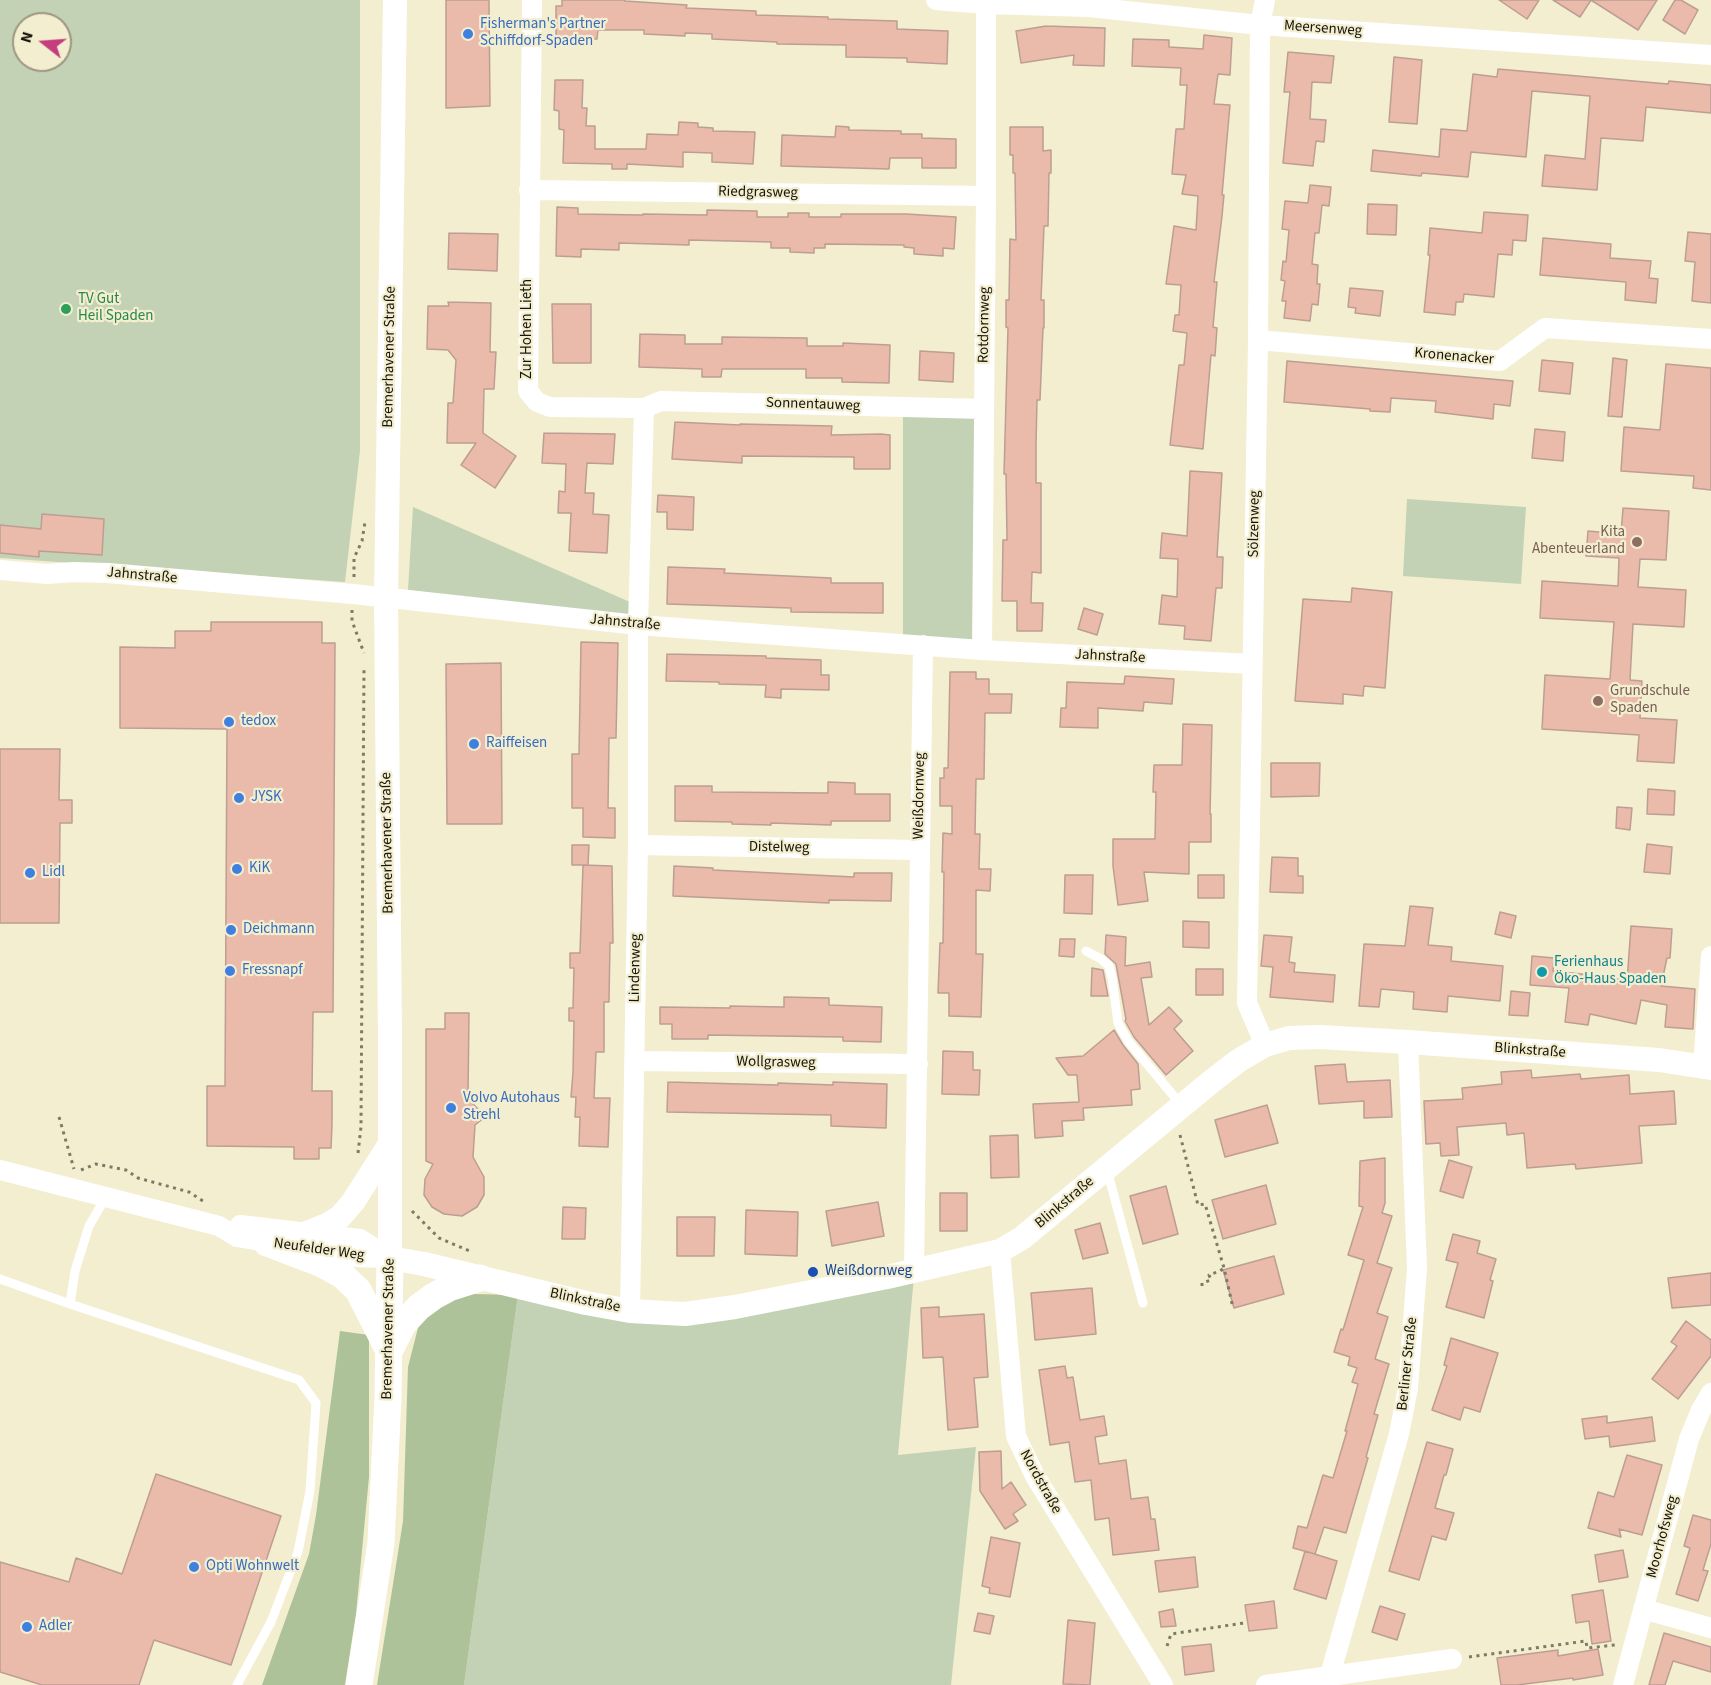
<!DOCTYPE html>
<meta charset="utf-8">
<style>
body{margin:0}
#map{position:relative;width:1711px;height:1685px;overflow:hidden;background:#f3eed0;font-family:"Source Sans 3",sans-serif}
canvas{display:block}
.north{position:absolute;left:12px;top:12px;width:60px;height:60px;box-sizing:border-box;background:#f3eed0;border:2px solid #9b9781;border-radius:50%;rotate:287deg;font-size:16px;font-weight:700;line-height:24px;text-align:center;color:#17150a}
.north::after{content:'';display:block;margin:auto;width:21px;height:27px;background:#c43e7e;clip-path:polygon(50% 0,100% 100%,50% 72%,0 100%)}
</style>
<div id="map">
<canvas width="1711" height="1685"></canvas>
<div class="north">N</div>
</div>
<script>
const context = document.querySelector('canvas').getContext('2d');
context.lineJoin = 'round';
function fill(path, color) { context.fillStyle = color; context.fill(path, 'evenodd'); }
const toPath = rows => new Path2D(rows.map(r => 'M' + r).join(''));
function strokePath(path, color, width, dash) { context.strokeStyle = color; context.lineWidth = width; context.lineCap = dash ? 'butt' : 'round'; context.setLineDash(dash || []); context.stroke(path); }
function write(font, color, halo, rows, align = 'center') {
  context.font = font + ' "Source Sans 3",sans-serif'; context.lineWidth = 4.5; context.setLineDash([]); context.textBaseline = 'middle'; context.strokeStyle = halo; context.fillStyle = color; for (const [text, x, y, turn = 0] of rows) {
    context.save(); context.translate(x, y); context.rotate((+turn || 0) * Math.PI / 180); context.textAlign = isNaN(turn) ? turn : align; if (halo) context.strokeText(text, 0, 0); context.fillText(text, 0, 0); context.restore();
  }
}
fill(toPath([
 [0,0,360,0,360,451,345,582,0,558],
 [24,24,60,24,60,60,24,60],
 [903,416,976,416,975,643,903,640],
 [1407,499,1526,507,1521,584,1403,576],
 [413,507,630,602,630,618,408,590],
 [914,1276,898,1455,976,1447,951,1685,464,1685,518,1295,629,1321]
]), '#c3d2b4');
fill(toPath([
 [474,1294,518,1295,464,1685,377,1685,403,1521,408,1367,419,1324,443,1302],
 [340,1331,369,1335,369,1477,356,1614,345,1685,262,1685,309,1554,316,1515]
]), '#aec29a');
const building = toPath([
 [446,0,489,0,490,106,446,108,446,0],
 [562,0,625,0,625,1,687,5,686,8,756,11,756,15,828,17,828,19,897,21,897,29,948,31,947,64,907,62,907,58,846,57,846,45,777,44,777,42,712,39,712,34,685,33,685,36,644,34,644,30,598,30,597,39,556,39,556,6,562,6,562,0],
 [1499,0,1539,0,1527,19,1499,0],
 [1553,0,1657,0,1638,30,1591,0,1580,17,1553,0],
 [1675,0,1681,0,1698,10,1685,34,1663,20,1675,0],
 [1046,26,1105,28,1104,66,1073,65,1074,55,1021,63,1016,31,1046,26],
 [1204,35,1232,38,1230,75,1218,74,1214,104,1230,105,1222,195,1224,195,1222,216,1214,282,1217,282,1213,327,1217,328,1215,356,1211,355,1203,449,1170,445,1179,365,1184,365,1187,333,1173,331,1175,315,1179,315,1181,285,1166,284,1168,270,1174,226,1196,230,1198,196,1182,194,1186,175,1172,174,1176,129,1184,129,1187,85,1180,85,1181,68,1132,66,1133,39,1169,40,1169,47,1203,49,1204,35],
 [1288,52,1334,56,1331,83,1312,82,1310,119,1326,120,1324,142,1316,141,1313,166,1283,163,1290,92,1284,92,1288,52],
 [1394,57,1422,60,1417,124,1389,122,1394,57],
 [1498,69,1668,84,1669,81,1711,85,1711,113,1646,107,1643,141,1601,138,1597,190,1542,186,1545,155,1585,159,1590,96,1532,91,1526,157,1471,152,1468,177,1422,173,1421,176,1371,171,1373,150,1439,157,1441,129,1467,131,1473,74,1497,77,1498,69],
 [555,80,583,80,582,108,587,108,586,126,595,126,595,149,646,149,647,134,678,135,679,122,698,123,698,127,713,128,713,131,755,132,753,164,712,162,712,153,683,152,683,167,627,164,627,169,612,169,612,164,563,163,564,130,559,129,559,111,554,110,555,80],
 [836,126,849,127,849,130,901,131,901,134,922,134,922,138,956,139,956,168,922,168,922,158,890,158,889,169,781,166,782,135,835,137,836,126],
 [1010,127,1043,127,1043,151,1051,150,1051,173,1049,173,1048,226,1044,226,1041,300,1044,300,1044,328,1043,328,1040,400,1037,400,1036,445,1036,483,1041,483,1041,573,1032,572,1031,603,1043,603,1042,631,1017,631,1017,601,1002,601,1003,540,1007,540,1006,474,1004,474,1008,328,1006,327,1006,300,1009,300,1010,239,1016,240,1015,173,1013,173,1013,155,1010,155,1010,127],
 [1310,185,1331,187,1329,206,1322,205,1319,233,1315,233,1312,264,1318,265,1317,284,1320,284,1318,305,1312,304,1310,321,1284,318,1286,301,1282,301,1285,281,1281,280,1283,261,1286,262,1289,230,1282,229,1285,201,1308,203,1310,185],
 [1368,204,1397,205,1396,235,1367,234,1368,204],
 [557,207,578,208,578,214,643,215,643,214,707,215,707,210,757,211,757,217,788,217,788,213,809,213,809,217,841,217,841,214,906,214,956,217,954,249,943,248,943,256,914,254,914,248,904,247,904,245,825,244,825,248,814,248,814,253,790,252,790,248,771,248,771,242,689,240,689,245,619,243,619,250,581,249,581,257,556,256,557,207],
 [1484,212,1528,215,1526,241,1513,240,1512,255,1498,254,1494,297,1464,294,1463,302,1456,302,1455,315,1424,312,1430,255,1428,255,1430,228,1482,233,1484,212],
 [1688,232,1711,234,1711,303,1692,301,1695,262,1685,261,1688,232],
 [449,233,498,234,497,271,448,269,449,233],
 [1543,238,1611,244,1610,258,1651,261,1649,278,1658,279,1656,303,1625,300,1626,282,1540,275,1543,238],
 [1350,288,1383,291,1380,316,1355,313,1356,308,1348,307,1350,288],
 [448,302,491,303,490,352,496,352,494,389,484,389,483,433,516,456,495,488,461,465,476,443,447,443,448,403,453,403,456,360,448,350,427,349,428,306,449,306,448,302],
 [552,304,591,304,591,363,553,363,552,304],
 [640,334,685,335,685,344,722,344,722,337,807,338,807,346,843,346,843,343,890,345,889,383,842,382,842,378,806,378,806,369,722,369,721,377,702,377,702,369,639,367,640,334],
 [920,351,954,353,953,382,919,380,920,351],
 [1613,358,1627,360,1622,417,1608,416,1613,358],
 [1542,360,1573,363,1570,394,1539,391,1542,360],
 [1287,361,1513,381,1510,406,1494,404,1493,419,1435,412,1436,401,1391,398,1390,412,1370,411,1370,409,1284,402,1287,361],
 [1666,364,1711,368,1711,490,1693,488,1694,476,1621,471,1624,427,1660,430,1666,364],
 [675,422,740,425,740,424,832,426,831,435,881,434,890,435,890,469,854,469,854,457,742,456,742,463,672,459,675,422],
 [1535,429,1565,432,1563,461,1532,458,1535,429],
 [544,433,615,434,613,464,587,463,585,493,594,493,593,514,609,515,607,553,569,551,571,513,558,513,559,491,565,492,566,464,542,463,544,433],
 [1190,471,1222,473,1217,557,1223,557,1222,588,1216,588,1211,641,1184,639,1185,626,1159,624,1162,595,1177,597,1178,559,1160,558,1162,533,1187,536,1190,471],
 [658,495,694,497,693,530,667,529,667,512,657,512,658,495],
 [1623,508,1669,511,1666,560,1640,559,1638,587,1686,590,1684,627,1633,624,1630,680,1642,681,1640,718,1677,720,1674,763,1637,761,1639,735,1542,729,1545,675,1610,679,1614,622,1540,618,1542,581,1618,586,1619,558,1586,556,1588,531,1621,534,1623,508],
 [42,514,104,519,102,555,39,551,39,557,0,553,0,525,41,529,42,514],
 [668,567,725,569,724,573,831,578,831,583,883,583,883,613,791,612,791,608,667,604,668,567],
 [1352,588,1392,592,1385,688,1364,686,1363,696,1343,694,1343,704,1295,701,1303,599,1351,602,1352,588],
 [1084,608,1103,614,1097,635,1078,629,1084,608],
 [211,622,322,622,322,643,335,643,333,1012,313,1012,312,1091,332,1091,332,1125,331,1148,319,1148,319,1159,294,1159,294,1147,207,1146,207,1086,225,1086,227,729,120,728,120,647,175,648,175,631,211,631,211,622],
 [581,642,618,643,616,738,609,738,608,808,615,808,615,838,583,837,583,808,572,808,572,754,579,754,581,642],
 [667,654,766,656,766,658,821,660,821,675,829,675,829,690,781,689,781,698,765,697,766,685,719,684,719,682,666,681,667,654],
 [501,663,502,824,447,824,446,664,501,663],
 [950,672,976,672,976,679,989,679,989,694,1012,694,1011,713,985,713,984,779,976,779,975,834,980,834,979,869,991,869,990,891,976,890,976,954,983,954,981,1017,949,1016,949,993,938,993,940,943,943,943,944,872,942,872,943,833,952,834,952,806,940,806,940,778,944,778,944,768,948,768,950,672],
 [1125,676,1174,679,1172,704,1144,702,1143,711,1098,708,1098,728,1060,727,1061,708,1066,708,1067,682,1124,684,1125,676],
 [1183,724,1212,725,1210,814,1211,814,1211,842,1189,842,1189,874,1144,872,1148,901,1118,905,1113,866,1113,839,1155,839,1156,792,1153,792,1154,765,1182,765,1183,724],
 [0,749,60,749,59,800,72,800,72,823,60,823,59,923,0,923,0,749],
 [1271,763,1320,763,1319,796,1271,797,1271,763],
 [828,782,855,783,855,794,890,794,890,821,831,821,831,825,771,823,771,825,732,824,732,822,675,821,675,786,712,786,712,792,828,793,828,782],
 [1648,789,1675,791,1674,815,1647,814,1648,789],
 [1617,807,1632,808,1630,830,1616,828,1617,807],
 [1647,844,1672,847,1670,874,1644,872,1647,844],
 [572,845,589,845,588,865,572,865,572,845],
 [1272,857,1298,858,1298,876,1303,876,1303,893,1270,892,1272,857],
 [583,865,612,866,613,943,610,943,609,1002,604,1002,604,1052,596,1052,594,1098,610,1098,608,1147,579,1146,580,1117,575,1117,576,1097,571,1097,573,1072,574,1021,569,1021,569,1008,573,1008,574,968,570,968,570,953,580,953,583,865],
 [674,866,713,868,713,870,854,877,854,873,892,873,891,901,829,900,829,903,673,896,674,866],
 [1065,875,1093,875,1092,914,1064,913,1065,875],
 [1198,875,1224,875,1224,898,1198,898,1198,875],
 [1410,906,1433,908,1428,945,1452,947,1451,961,1503,966,1500,1001,1448,996,1447,1012,1413,1009,1414,992,1381,989,1379,1007,1359,1006,1364,944,1405,946,1410,906],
 [1500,912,1516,916,1511,938,1495,934,1500,912],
 [1183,921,1209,922,1209,948,1183,947,1183,921],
 [1631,926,1672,929,1670,958,1667,958,1661,986,1695,989,1693,1029,1665,1027,1667,1005,1641,1000,1636,1024,1590,1014,1588,1025,1565,1022,1569,988,1530,985,1532,956,1554,958,1553,971,1601,976,1627,981,1631,926],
 [1106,935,1126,937,1125,966,1150,962,1152,977,1141,978,1149,1025,1169,1007,1182,1021,1174,1029,1193,1051,1166,1075,1134,1037,1125,1021,1126,1019,1116,964,1105,954,1106,935],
 [1264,935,1292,937,1289,962,1295,963,1294,972,1335,975,1333,1002,1270,997,1273,967,1261,966,1264,935],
 [1060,939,1075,939,1074,957,1059,956,1060,939],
 [1092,968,1103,970,1108,996,1091,996,1092,968],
 [1196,969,1223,969,1223,995,1196,995,1196,969],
 [1511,991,1530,993,1528,1016,1509,1015,1511,991],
 [784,997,829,998,829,1005,882,1007,881,1042,843,1041,843,1037,708,1035,708,1039,672,1039,672,1024,660,1024,660,1007,730,1008,730,1006,784,1007,784,997],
 [445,1013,469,1013,468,1098,485,1117,475,1125,473,1157,484,1177,484,1195,477,1207,462,1216,444,1214,432,1207,424,1195,425,1179,433,1164,426,1161,426,1029,445,1029,445,1013],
 [1114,1030,1123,1045,1138,1064,1140,1089,1131,1090,1132,1105,1083,1108,1084,1120,1062,1121,1063,1136,1035,1138,1033,1104,1079,1102,1077,1075,1068,1075,1056,1058,1083,1056,1114,1030],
 [943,1051,973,1052,973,1070,980,1070,979,1095,942,1094,943,1051],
 [1345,1064,1347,1082,1390,1080,1392,1117,1364,1118,1364,1101,1319,1104,1315,1066,1345,1064],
 [1531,1070,1532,1078,1580,1074,1581,1079,1629,1075,1630,1094,1674,1091,1676,1124,1639,1126,1642,1163,1576,1169,1575,1164,1527,1168,1524,1133,1507,1135,1506,1123,1457,1127,1459,1155,1441,1156,1440,1143,1426,1144,1424,1101,1463,1099,1462,1088,1502,1084,1501,1072,1531,1070],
 [668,1082,778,1085,778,1083,833,1085,833,1082,887,1084,886,1128,831,1126,831,1115,667,1112,668,1082],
 [1267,1105,1278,1143,1225,1157,1215,1120,1267,1105],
 [1018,1135,1019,1177,991,1178,990,1136,1018,1135],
 [1385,1158,1385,1203,1382,1213,1392,1216,1377,1263,1392,1268,1377,1313,1388,1317,1375,1359,1389,1364,1374,1414,1378,1415,1366,1457,1368,1458,1346,1533,1324,1527,1315,1554,1293,1548,1298,1526,1307,1528,1323,1475,1333,1478,1347,1431,1345,1431,1358,1384,1352,1382,1357,1368,1348,1365,1350,1357,1334,1352,1341,1329,1343,1330,1364,1260,1348,1255,1363,1207,1359,1206,1360,1161,1385,1158],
 [1449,1160,1472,1167,1463,1198,1440,1191,1449,1160],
 [1266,1185,1276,1224,1223,1239,1212,1200,1266,1185],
 [1166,1186,1178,1234,1143,1244,1130,1196,1166,1186],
 [940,1193,967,1193,967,1231,940,1231,940,1193],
 [878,1202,884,1236,832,1246,826,1211,878,1202],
 [563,1207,586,1208,585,1239,562,1239,563,1207],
 [746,1210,798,1212,797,1256,745,1254,746,1210],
 [677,1217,715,1217,714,1256,677,1256,677,1217],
 [1100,1223,1108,1253,1083,1259,1075,1230,1100,1223],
 [1453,1234,1480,1241,1477,1253,1496,1259,1490,1280,1493,1281,1484,1318,1446,1307,1458,1263,1446,1260,1453,1234],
 [1274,1256,1284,1294,1234,1308,1223,1270,1274,1256],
 [1711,1273,1711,1305,1672,1308,1668,1278,1711,1273],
 [1092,1288,1096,1334,1035,1340,1031,1293,1092,1288],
 [939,1307,939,1317,984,1314,988,1377,974,1378,978,1427,948,1430,943,1357,923,1358,921,1308,939,1307],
 [1686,1321,1711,1340,1711,1356,1678,1399,1652,1379,1677,1346,1671,1342,1686,1321],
 [1451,1338,1498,1353,1480,1412,1464,1407,1460,1420,1432,1410,1447,1366,1444,1365,1451,1338],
 [1065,1366,1067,1378,1073,1377,1080,1420,1104,1416,1107,1435,1095,1437,1099,1464,1126,1460,1131,1499,1148,1497,1151,1519,1155,1519,1159,1550,1113,1555,1109,1518,1095,1520,1091,1480,1075,1482,1069,1442,1050,1445,1039,1370,1065,1366],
 [1607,1416,1607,1423,1652,1417,1655,1441,1610,1447,1609,1436,1585,1439,1582,1419,1607,1416],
 [1427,1442,1453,1449,1446,1475,1444,1475,1435,1508,1454,1513,1446,1540,1432,1536,1419,1580,1389,1571,1427,1442],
 [1001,1451,1002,1489,1011,1482,1026,1505,1013,1514,1018,1521,1005,1529,980,1491,979,1452,1001,1451],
 [1627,1455,1662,1465,1642,1535,1619,1529,1621,1537,1588,1528,1598,1492,1614,1497,1627,1455],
 [156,1474,281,1516,231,1665,154,1640,139,1685,42,1685,0,1672,0,1562,69,1582,76,1558,122,1574,156,1474],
 [1693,1515,1711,1520,1711,1544,1703,1570,1708,1571,1698,1601,1676,1594,1690,1548,1684,1546,1693,1515],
 [991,1537,1020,1543,1010,1597,989,1593,990,1588,982,1586,991,1537],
 [1623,1550,1628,1577,1599,1582,1595,1555,1623,1550],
 [1305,1551,1337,1561,1326,1599,1294,1589,1305,1551],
 [1195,1557,1198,1587,1159,1592,1155,1561,1195,1557],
 [1603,1590,1611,1641,1592,1644,1589,1621,1576,1623,1572,1595,1603,1590],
 [1274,1601,1277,1628,1249,1631,1245,1605,1274,1601],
 [1380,1606,1405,1614,1397,1640,1372,1632,1380,1606],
 [1173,1609,1176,1626,1161,1627,1159,1612,1173,1609],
 [978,1613,994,1616,990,1634,974,1631,978,1613],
 [1068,1620,1095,1623,1090,1685,1063,1684,1068,1620],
 [1664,1633,1711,1647,1711,1672,1673,1661,1665,1685,1649,1685,1664,1633],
 [1211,1644,1214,1671,1185,1675,1182,1647,1211,1644],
 [1598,1649,1603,1675,1573,1680,1573,1678,1517,1685,1501,1685,1497,1658,1558,1650,1558,1656,1598,1649]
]);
fill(building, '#eabaab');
strokePath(building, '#bd9e94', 1.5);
strokePath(toPath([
 [354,577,354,558,362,541,365,522],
 [352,610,352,621,364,653],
 [59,1117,74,1169],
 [1180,1135,1198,1205,1205,1204,1224,1268,1233,1308],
 [358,1153,361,1127,364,668],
 [81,1170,96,1164,126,1170,138,1178,189,1192,206,1203],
 [412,1211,439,1238,472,1252],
 [1202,1286,1202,1283,1211,1280,1209,1275,1220,1271,1224,1268],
 [1167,1646,1171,1634,1244,1623],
 [1469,1657,1586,1641,1587,1648,1615,1645]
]), '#7d7a66', 3, [3, 4.5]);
strokePath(toPath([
 [1086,951,1101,959,1109,966,1112,978,1118,1023,1128,1041,1182,1106],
 [1107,1170,1143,1303],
 [0,1279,70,1304,75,1271,89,1226,106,1197],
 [70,1304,299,1380,316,1403,310,1491,298,1552,271,1622,237,1685]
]), '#fff', 9);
strokePath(toPath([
 [532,0,528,391,537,402,550,407,644,408,638,625,638,845,630,1311],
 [936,0,986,4,1089,7,1260,25,1711,55],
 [1265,0,1260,25,1258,340,1247,1003,1265,1045],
 [529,190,986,196],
 [1258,340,1500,361,1545,328,1711,339],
 [644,408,661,401,984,409],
 [0,570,47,574,74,572,108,573,353,594,638,625,982,650,1252,664],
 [982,650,986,196,986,0],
 [638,845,919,850],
 [634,1061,918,1064],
 [1703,1067,1711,956],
 [0,1170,219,1226,237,1237,353,1257,390,1258],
 [240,1225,360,1239,390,1258],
 [1000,1251,1016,1436,1035,1476,1163,1685],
 [914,1271,923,645],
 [1643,1609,1711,1628],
 [1330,1675,1399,1434,1408,1388,1417,1268,1408,1042],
 [1266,1685,1452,1659],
 [1623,1685,1689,1439,1701,1410,1711,1393]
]), '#fff', 20);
strokePath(toPath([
 [395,0,386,597,390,1039,390,1258,424,1264,586,1303,630,1311,685,1314,735,1307,887,1277,1000,1251,1022,1238,1212,1081,1238,1061,1265,1045,1289,1038,1319,1037,1408,1042,1659,1060,1711,1068],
 [307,1233,327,1225,340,1217,353,1202,390,1144]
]), '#fff', 24);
strokePath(toPath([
 [267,1243,322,1264,342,1275,358,1290,386,1345],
 [390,1350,403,1324,419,1307,434,1296,449,1288,480,1278],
 [359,1685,381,1543,388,1397,390,1258]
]), '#fff', 27);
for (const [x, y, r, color] of [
 [468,34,6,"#3f7fe0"],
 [66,309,6,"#2e9e5b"],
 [1637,542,6,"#8d6e63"],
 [1598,701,6,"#8d6e63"],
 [229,722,6,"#3f7fe0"],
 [474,744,6,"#3f7fe0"],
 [239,798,6,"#3f7fe0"],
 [237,869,6,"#3f7fe0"],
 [30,873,6,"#3f7fe0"],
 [231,930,6,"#3f7fe0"],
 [230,971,6,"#3f7fe0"],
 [1542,972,6,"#0f9aa8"],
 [451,1108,6,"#3f7fe0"],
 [813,1272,6,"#1a4fb4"],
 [194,1567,6,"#3f7fe0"],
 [27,1627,6,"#3f7fe0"]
]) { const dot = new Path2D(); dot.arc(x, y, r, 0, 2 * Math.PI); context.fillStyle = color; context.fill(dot); strokePath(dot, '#f3eed0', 2); }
write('15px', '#366cbe', '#f3eed0', [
 ["Fisherman's Partner",480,25],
 ["Schiffdorf-Spaden",480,42],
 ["tedox",241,722],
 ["Raiffeisen",486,744],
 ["JYSK",251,798],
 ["KiK",249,869],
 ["Lidl",42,873],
 ["Deichmann",243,930],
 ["Fressnapf",242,971],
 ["Volvo Autohaus",463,1099],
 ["Strehl",463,1116],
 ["Opti Wohnwelt",206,1567],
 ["Adler",39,1627]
], 'left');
write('15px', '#17150a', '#f3eed0', [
 ["Meersenweg",1323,29,4],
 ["Riedgrasweg",758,193,1],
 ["Rotdornweg",985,325,-89],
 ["Zur Hohen Lieth",528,329,-90],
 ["Bremerhavener Straße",390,357,-89],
 ["Kronenacker",1454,357,5],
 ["Sonnentauweg",813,405,2],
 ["Sölzenweg",1255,524,-89],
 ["Jahnstraße",142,576,5],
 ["Jahnstraße",625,623,5],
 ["Jahnstraße",1110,657,3],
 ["Weißdornweg",920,796,-89],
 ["Bremerhavener Straße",388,843,-91],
 ["Distelweg",779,848,1],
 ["Lindenweg",636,968,-89],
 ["Blinkstraße",1530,1051,4],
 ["Wollgrasweg",776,1063,1],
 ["Blinkstraße",1065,1203,-40],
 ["Neufelder Weg",319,1250,8],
 ["Blinkstraße",585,1301,12],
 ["Bremerhavener Straße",389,1329,-89],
 ["Berliner Straße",1408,1364,-84],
 ["Nordstraße",1040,1482,61],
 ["Moorhofsweg",1663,1537,-75]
]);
write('15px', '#27864d', '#f3eed0', [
 ["TV Gut",78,300],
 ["Heil Spaden",78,317]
], 'left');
write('15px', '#785e54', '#f3eed0', [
 ["Kita",1625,533],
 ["Abenteuerland",1625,550],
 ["Grundschule",1610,692,"left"],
 ["Spaden",1610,709,"left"]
], 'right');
write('15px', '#0d838f', '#f3eed0', [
 ["Ferienhaus",1554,963],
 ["Öko-Haus Spaden",1554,980]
], 'left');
write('15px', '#164399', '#f3eed0', [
 ["Weißdornweg",825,1272]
], 'left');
</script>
